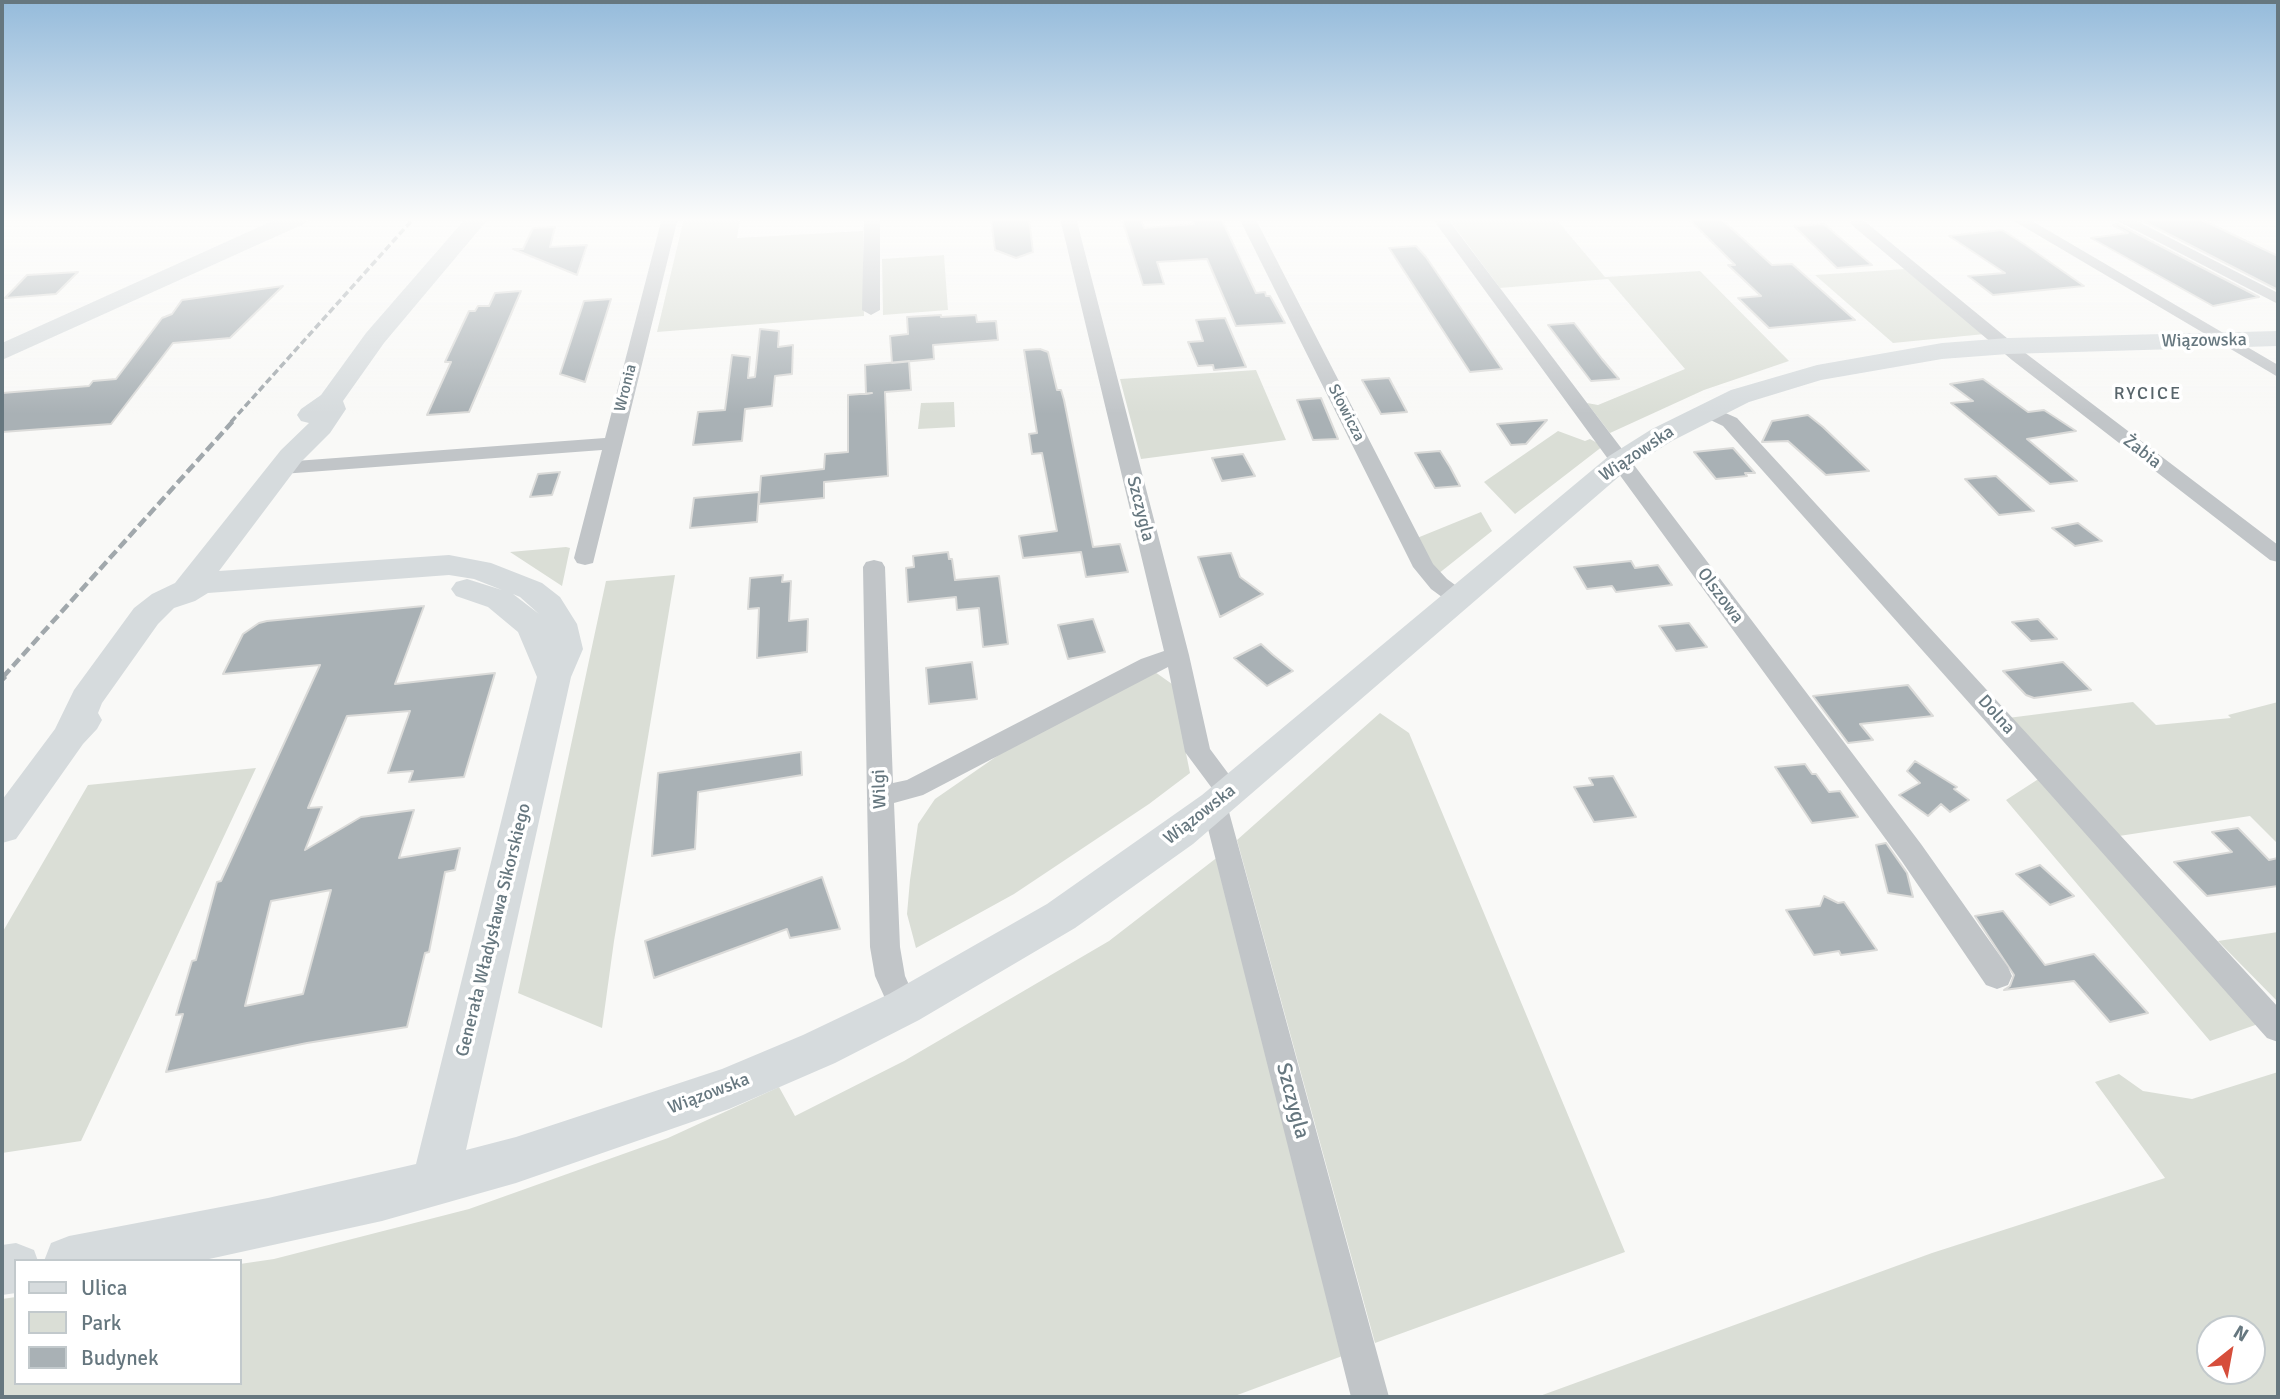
<!DOCTYPE html>
<meta charset="utf-8">
<style>
body{margin:0}
#map{position:relative;width:2280px;height:1399px;overflow:hidden;background:#f9f9f7;font-family:Signika,sans-serif}
canvas{display:block}
.frame{position:absolute;inset:0;border:4px solid #66777f;pointer-events:none}
.legend{position:absolute;left:14px;top:1259px;width:228px;height:126px;box-sizing:border-box;background:#fff;border:2px solid #c2c9cc;margin:0;padding:9px 12px;list-style:none;font-size:21px;color:#66777f}
.legend li{display:flex;align-items:center;gap:14px;height:35px}
.legend b{width:35px;border:2px solid #c2c9cc}
.north{position:absolute;left:2196px;top:1315px;width:70px;height:70px;box-sizing:border-box;background:#fff;border:2px solid #c2c9cc;border-radius:50%;rotate:31deg;font-size:19px;font-weight:700;line-height:28px;text-align:center;color:#66777f}
.north::after{content:'';display:block;margin:auto;width:24px;height:32px;background:#d64e3b;clip-path:polygon(50% 0,100% 100%,50% 72%,0 100%)}
</style>
<div id="map">
<canvas width="2280" height="1399"></canvas>
<div class="frame"></div>
<ul class="legend">
<li><b style="height:9px;background:#d6dbdd"></b>Ulica</li>
<li><b style="height:19px;background:#daded6"></b>Park</li>
<li><b style="height:19px;background:#a9b1b5"></b>Budynek</li>
</ul>
<div class="north">N</div>
</div>
<script>
const context = document.querySelector('canvas').getContext('2d');
context.lineJoin = 'round';
function fill(path, color) { context.fillStyle = color; context.fill(path, 'evenodd'); }
const toPath = rows => new Path2D(rows.map(r => 'M' + r).join(''));
function strokePath(path, color, width, dash) { context.strokeStyle = color; context.lineWidth = width; context.lineCap = dash ? 'butt' : 'round'; context.setLineDash(dash || []); context.stroke(path); }
function write(font, color, halo, rows, align = 'center') {
  context.font = font + ' Signika,sans-serif'; context.lineWidth = 7; context.setLineDash([]); context.textBaseline = 'middle'; context.strokeStyle = halo; context.fillStyle = color; for (const [text, x, y, turn = 0] of rows) {
    context.save(); context.translate(x, y); context.rotate((+turn || 0) * Math.PI / 180); context.textAlign = isNaN(turn) ? turn : align; if (halo) context.strokeText(text, 0, 0); context.fillText(text, 0, 0); context.restore();
  }
}
fill(toPath([
 [684,218,740,218,737,238,863,231,864,316,657,332],
 [1448,218,1555,218,1605,277,1700,271,1789,361,1704,390,1610,433,1587,403,1598,405,1685,369,1608,279,1500,288],
 [944,255,948,310,883,315,882,259],
 [1905,269,1985,334,1893,343,1815,275],
 [1256,370,1286,440,1141,459,1120,379],
 [954,402,955,427,918,429,921,403],
 [1558,431,1585,441,1590,439,1603,446,1515,514,1484,482],
 [1481,512,1492,531,1438,574,1417,538],
 [566,547,570,548,562,586,510,552],
 [675,575,614,941,602,1028,518,993,606,581],
 [1155,672,1172,684,1190,773,1149,804,1014,894,916,948,907,914,910,880,918,824,935,799,1000,754],
 [2133,702,2156,725,2231,718,2228,715,2278,702,2278,844,2250,816,2119,836,2008,718],
 [1380,713,1409,733,1625,1252,1375,1343,1237,840],
 [256,768,81,1141,2,1153,2,933,88,785],
 [2040,778,2258,1024,2210,1041,2006,800],
 [1219,856,1345,1355,1232,1397,2,1397,2,1299,16,1297,16,1383,240,1383,240,1264,274,1259,469,1209,668,1138,779,1087,795,1116,904,1061,1109,941],
 [2278,932,2278,1002,2218,941],
 [2278,1072,2278,1397,1537,1397,1932,1253,2165,1178,2095,1082,2119,1074,2143,1091,2192,1099],
 [2210,1329,2252,1329,2252,1371,2210,1371]
]), '#daded6');
const building = toPath([
 [991,218,1029,218,1033,252,1016,258,995,250,991,218],
 [1141,218,1144,228,1194,224,1191,218,1221,218,1256,293,1265,292,1266,296,1270,296,1285,323,1236,326,1207,259,1157,262,1164,284,1143,285,1122,219,1141,218],
 [1688,218,1720,218,1772,265,1792,264,1855,320,1769,328,1738,298,1761,296,1728,265,1735,265,1688,218],
 [2153,218,2198,218,2278,256,2278,290,2141,220,2153,218],
 [1824,224,1872,265,1837,268,1794,226,1824,224],
 [2118,224,2259,297,2213,306,2091,238,2128,233,2113,225,2118,224],
 [555,227,550,247,587,245,577,275,513,249,523,249,533,228,555,227],
 [2002,230,2027,246,2084,286,1993,295,1968,276,2005,273,1949,236,2002,230],
 [1416,246,1426,257,1502,369,1470,372,1389,248,1416,246],
 [78,272,56,294,5,298,27,275,78,272],
 [283,286,230,338,173,343,111,424,2,432,2,393,89,386,93,381,116,379,162,318,172,314,182,300,283,286],
 [521,291,469,412,427,415,451,362,445,362,469,311,475,311,478,306,489,306,495,293,521,291],
 [611,299,585,382,560,374,584,301,611,299],
 [941,315,941,317,976,315,977,322,996,321,998,340,933,345,934,359,892,363,890,336,908,334,907,317,941,315],
 [1225,318,1246,367,1214,370,1213,365,1198,366,1188,342,1203,341,1196,320,1225,318],
 [1574,323,1602,359,1619,379,1591,381,1548,325,1574,323],
 [760,329,779,331,778,347,793,345,792,374,775,376,772,406,745,409,742,441,693,445,698,412,725,410,732,355,750,357,748,378,755,377,760,329],
 [1040,349,1048,352,1057,390,1061,390,1064,400,1093,547,1120,544,1128,572,1086,577,1081,552,1023,558,1019,536,1057,531,1042,453,1032,454,1029,434,1037,433,1024,350,1040,349],
 [909,361,911,390,885,392,888,476,824,482,824,498,759,504,761,476,824,469,825,454,848,452,848,395,872,393,866,394,865,365,909,361],
 [1389,378,1407,412,1381,414,1362,380,1389,378],
 [1983,379,2028,412,2044,410,2076,431,2027,439,2077,481,2050,484,1951,403,1973,401,1950,384,1983,379],
 [1321,398,1338,439,1313,440,1297,400,1321,398],
 [1808,415,1823,427,1869,471,1826,475,1788,441,1762,442,1772,421,1808,415],
 [1547,420,1526,444,1511,445,1497,424,1547,420],
 [1733,448,1755,473,1745,473,1747,476,1716,479,1694,452,1733,448],
 [1440,451,1450,467,1460,486,1435,488,1415,453,1440,451],
 [1243,454,1255,476,1222,481,1212,458,1243,454],
 [560,472,552,495,530,497,538,474,560,472],
 [1996,476,2034,511,1999,515,1965,479,1996,476],
 [759,492,757,522,690,528,694,498,759,492],
 [2078,523,2102,541,2075,546,2052,528,2078,523],
 [948,552,949,559,952,559,955,580,999,576,1008,644,983,647,979,608,957,610,956,597,908,602,906,568,914,567,913,556,948,552],
 [1231,553,1240,577,1263,594,1220,617,1198,557,1231,553],
 [1631,561,1635,568,1658,565,1672,585,1616,592,1612,586,1587,589,1574,567,1631,561],
 [783,575,782,582,791,581,789,621,808,619,807,652,757,658,759,608,748,609,750,578,783,575],
 [424,606,395,684,495,673,464,777,409,782,413,771,388,773,410,711,347,716,308,808,322,807,305,850,361,817,414,810,399,858,460,848,455,870,445,872,429,952,425,953,407,1027,307,1043,166,1072,183,1014,176,1015,192,961,196,960,217,882,221,881,320,665,223,674,243,634,259,623,267,621,424,606],
 [331,890,303,994,245,1006,271,901,331,890],
 [1093,619,1105,652,1068,659,1058,625,1093,619],
 [2038,619,2057,639,2031,641,2012,622,2038,619],
 [1689,623,1707,647,1676,651,1659,626,1689,623],
 [1261,644,1273,655,1293,671,1267,686,1234,658,1261,644],
 [972,662,977,699,929,704,926,668,972,662],
 [2063,662,2091,690,2034,698,2026,695,2003,671,2063,662],
 [1908,685,1933,716,1860,724,1873,740,1848,743,1813,696,1908,685],
 [801,752,802,775,698,792,695,849,652,856,658,773,801,752],
 [1915,761,1957,787,1954,789,1969,800,1950,812,1941,804,1928,816,1899,795,1920,783,1907,771,1915,761],
 [1805,764,1812,774,1816,774,1829,792,1840,791,1858,817,1812,823,1775,767,1805,764],
 [1613,776,1636,817,1594,822,1574,787,1593,785,1589,778,1613,776],
 [2238,828,2269,860,2278,858,2278,886,2207,896,2174,862,2232,852,2212,832,2238,828],
 [1886,843,1907,873,1913,897,1888,893,1876,845,1886,843],
 [2040,865,2074,896,2050,905,2016,874,2040,865],
 [822,877,840,929,790,938,787,929,654,978,645,941,822,877],
 [1824,896,1838,903,1844,902,1877,950,1841,955,1839,951,1814,955,1786,910,1820,906,1824,896],
 [2003,911,2045,965,2094,954,2148,1013,2110,1022,2074,981,2004,990,2010,986,2014,975,1975,916,2003,911]
]);
fill(building, '#a9b1b5');
strokePath(building, '#dbdbd9', 2);
fill(toPath([
 [662,218,678,218,593,563,585,565,577,563,574,558,602,450,282,474,275,472,272,468,275,464,282,462,605,438,662,218],
 [864,218,880,218,880,310,871,315,862,310,864,218],
 [1060,218,1076,218,1189,655,1210,749,1242,792,1238,799,1226,801,1389,1397,1351,1397,1202,805,1206,798,1217,795,1185,752,1168,667,923,795,894,803,900,947,905,976,919,1007,915,1016,904,1020,893,1016,875,976,870,947,867,797,863,567,866,562,874,560,882,562,885,567,893,783,907,780,1141,659,1164,651,1060,218],
 [1239,218,1255,218,1433,564,1447,579,1466,593,1469,598,1466,603,1458,605,1450,603,1431,589,1413,567,1239,218],
 [1432,218,1447,218,1921,844,2008,967,2012,976,2008,985,1997,989,1986,985,1901,860,1432,218],
 [1858,218,1863,220,2024,352,2278,545,2278,562,2270,560,2012,360,1853,226,1850,223,1853,220,1858,218],
 [2009,218,2027,218,2278,365,2278,377,2009,218],
 [2112,218,2131,218,2278,293,2278,304,2112,218],
 [1707,405,1737,418,2278,1007,2278,1042,2267,1038,1723,426,1700,415,1698,411,1700,407,1707,405]
]), '#c1c5c8');
fill(toPath([
 [279,218,309,218,306,223,2,360,2,343,279,218],
 [466,218,489,218,384,343,343,401,346,409,330,433,301,462,219,571,449,555,491,563,542,583,560,597,577,624,583,649,571,677,466,1150,516,1137,722,1069,803,1035,889,994,1047,904,1202,795,1609,456,1652,429,1731,390,1817,365,1942,343,2008,338,2278,331,2278,346,2008,354,1942,359,1821,380,1749,402,1672,441,1629,468,1193,844,1075,928,919,1020,835,1063,729,1109,516,1183,382,1221,200,1261,44,1261,51,1243,69,1236,268,1198,416,1164,537,677,518,632,488,607,456,596,451,589,456,582,467,579,502,590,474,579,449,575,208,593,195,601,174,608,158,624,102,703,98,713,102,720,97,729,83,744,16,839,2,843,2,800,55,729,74,690,134,608,152,594,175,583,281,450,309,423,301,421,297,415,301,409,321,395,366,333,466,218],
 [513,594,520,597,539,614,513,594],
 [16,1243,34,1250,38,1261,16,1261,16,1293,2,1295,2,1245,16,1243]
]), '#d6dbdd');
strokePath(toPath([
 [231,422,414,218]
]), '#a1a8ac', 3.5, [7, 3.5]);
strokePath(toPath([
 [3,677,233,421]
]), '#a1a8ac', 4.5, [10, 4.5]);
strokePath(toPath([
 [2,679,5,676]
]), '#a1a8ac', 6, [11, 6]);
const sky = context.createLinearGradient(0, 0, 0, 414);
sky.addColorStop(0, '#95bbdb');
sky.addColorStop(0.53, '#fcfcfb');
sky.addColorStop(1, '#fcfcfb00');
context.fillStyle = sky;
context.fillRect(0, 0, 2280, 414);
write('16px', '#66777f', '#fff', [
 ["Wronia",626,388,-76],
 ["Słowicza",1346,413,63]
]);
write('18px', '#66777f', '#fff', [
 ["Wiązowska",2204,341,-1],
 ["Żabia",2142,452,38],
 ["Wiązowska",1637,454,-34],
 ["Szczygla",1140,509,76],
 ["Olszowa",1720,596,53],
 ["Dolna",1996,715,48],
 ["Wilgi",880,789,-92],
 ["Wiązowska",1200,815,-38],
 ["Generała Władysława Sikorskiego",494,930,-76],
 ["Wiązowska",709,1094,-21]
]);
context.letterSpacing = '2px';
write('18px', '#58656b', '#fff', [
 ["RYCICE",2148,394]
]);
context.letterSpacing = '0px';
write('21px', '#66777f', '#fff', [
 ["Szczygla",1292,1101,75]
]);
</script>
